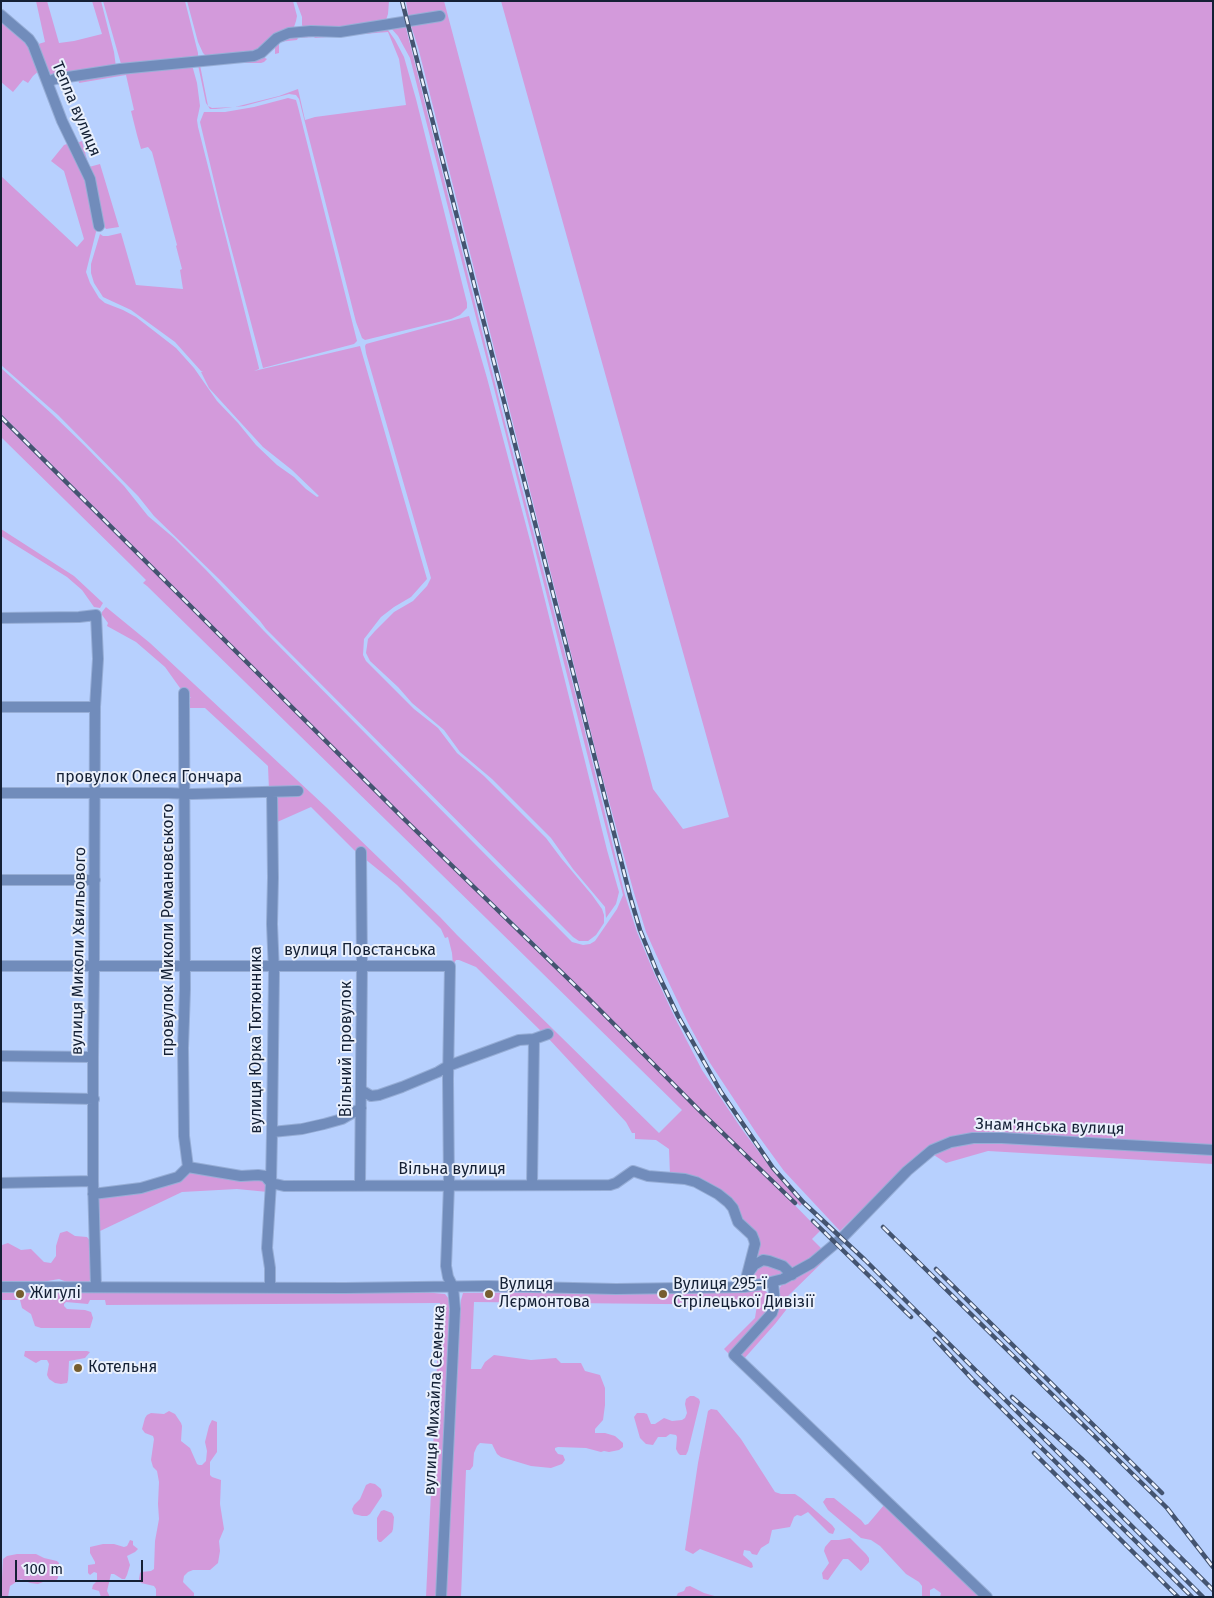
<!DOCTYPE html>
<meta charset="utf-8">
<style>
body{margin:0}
#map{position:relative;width:1214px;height:1598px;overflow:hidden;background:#b7d0fe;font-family:"Fira Sans",sans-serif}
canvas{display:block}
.frame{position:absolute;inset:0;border:2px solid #142035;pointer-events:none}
.scale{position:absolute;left:15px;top:1560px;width:128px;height:22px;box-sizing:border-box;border:2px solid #142035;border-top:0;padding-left:6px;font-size:15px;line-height:18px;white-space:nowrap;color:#142035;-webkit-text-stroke:4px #eaf0fc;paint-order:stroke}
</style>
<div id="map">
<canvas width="1214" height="1598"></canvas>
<div class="frame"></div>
<div class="scale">100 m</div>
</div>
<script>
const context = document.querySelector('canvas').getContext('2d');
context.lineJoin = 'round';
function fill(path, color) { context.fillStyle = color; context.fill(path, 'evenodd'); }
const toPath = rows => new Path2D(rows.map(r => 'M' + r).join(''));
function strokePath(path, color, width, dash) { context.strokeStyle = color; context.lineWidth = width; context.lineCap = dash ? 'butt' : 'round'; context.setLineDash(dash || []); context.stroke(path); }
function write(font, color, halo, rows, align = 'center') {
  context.font = font + ' "Fira Sans",sans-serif'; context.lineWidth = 4; context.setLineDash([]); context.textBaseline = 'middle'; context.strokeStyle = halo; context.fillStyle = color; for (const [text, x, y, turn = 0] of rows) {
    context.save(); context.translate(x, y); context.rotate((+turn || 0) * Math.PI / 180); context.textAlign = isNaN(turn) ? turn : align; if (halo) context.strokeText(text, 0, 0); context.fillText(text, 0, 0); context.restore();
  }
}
fill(toPath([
 [36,1,47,1,59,43,74,41,102,34,92,1,101,1,114,52,116,67,54,76,48,73,35,45,45,42],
 [103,1,185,1,198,53,198,57,121,64],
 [187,1,293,1,297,16,296,21,294,27,263,49,250,54,206,56,203,53,198,42],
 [296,1,389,1,388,14,386,20,358,28,304,29,302,25,302,17],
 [406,1,444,1,653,789,683,829,729,817,501,1,1213,1,1213,1146,972,1135,904,1168,840,1231,784,1171,757,1134,710,1063,688,1023,668,981,646,932,634,893,601,772,418,47,409,20],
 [1,19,28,43,40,70,33,76,28,83,23,80,13,92,1,82],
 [405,24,504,419,581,716,625,895,637,932,654,973,675,1018,702,1070,741,1128,771,1168,802,1204,800,1206,701,1110,545,953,404,817,1,414,1,368,52,414,85,446,124,486,148,516,174,538,206,570,264,631,572,942,583,945,590,944,595,941,617,909,623,895,410,58,398,36,390,27],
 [379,29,388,30,395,40,404,57,416,99,467,303,467,308,460,315,451,319,365,340,362,338,356,322,299,99,296,95,289,94,244,106,216,109,210,109,206,103,198,65,199,63,211,62,263,57,267,59,264,62,261,63,212,63,200,65,208,106,212,108,235,107,279,96,298,89,305,120,315,117,406,105,399,59,388,32,315,38,314,37,298,38,297,40,279,42,279,53,275,54,275,46,277,41,282,37,295,34,339,33],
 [192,65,197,83,200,106,197,120,198,127,259,368,259,369,254,371,360,346,427,579,411,597,394,607,381,617,364,639,363,655,366,661,414,709,438,728,457,753,484,776,546,838,561,858,592,895,602,909,604,915,604,923,596,935,588,941,579,941,573,937,266,629,260,621,220,580,154,516,138,496,58,415,1,365,1,176,77,247,84,239,64,171,51,161,64,145,70,143,87,180,98,224,86,272,90,283,99,298,105,303,123,310,136,317,176,348,194,368,217,401,238,423,256,445,277,465,294,477,306,489,317,497,319,496,292,470,263,447,209,388,201,372,203,371,201,371,175,342,131,310,103,297,94,283,91,273,91,264,100,234,103,236,108,236,121,233,136,285,183,289,180,270,182,269,176,246,177,245,152,152,148,147,141,149,137,135,131,111,134,110,126,75,79,83,78,77],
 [288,98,296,100,298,107,357,341,354,344,263,368,221,210,200,122,204,112,225,112,254,107],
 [82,141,89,167,100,164,119,227,106,229,101,222,77,143],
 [469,316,487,378,532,548,607,850,619,892,616,904,606,918,605,907,573,869,551,838,492,779,460,752,444,730,412,703,398,687,370,661,366,653,368,639,375,631,394,612,413,601,427,586,431,578,366,353,365,346,366,344],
 [1,419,402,819,588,1000,657,1070,783,1193,820,1231,812,1239,822,1249,799,1267,770,1278,753,1281,751,1280,749,1278,757,1243,745,1227,730,1201,670,1175,669,1149,656,1140,635,1139,635,1133,632,1133,626,1122,548,1038,476,967,459,960,456,960,453,965,452,953,448,937,445,938,441,929,397,885,354,850,311,807,275,823,269,790,268,766,205,708,186,708,187,698,191,698,180,688,165,667,136,642,107,626,108,623,102,615,102,612,106,607,150,643,326,807,440,917,457,935,659,1133,682,1110,147,586,143,583,146,580,132,566,1,437],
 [1,529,74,576,103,603,100,608,94,607,82,590,67,577,1,536],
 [1002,1142,1213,1153,1213,1164,988,1151,946,1163,934,1155,961,1143],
 [189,1170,258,1177,268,1183,268,1192,237,1189,182,1192,98,1232,98,1200,101,1197],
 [67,1231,75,1236,87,1237,91,1242,91,1278,89,1282,67,1282,59,1279,42,1282,1,1281,2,1245,8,1243,21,1250,31,1249,44,1262,51,1263,56,1256,56,1246,60,1233],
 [836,1249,788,1296,786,1310,775,1324,743,1360,741,1354,774,1315,778,1291,782,1284,795,1278,824,1259],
 [763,1289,771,1296,769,1311,729,1354,724,1349,755,1318,757,1305,474,1302,471,1369,481,1369,485,1362,494,1355,531,1360,556,1358,561,1363,581,1363,585,1371,600,1375,605,1388,605,1405,603,1420,595,1429,595,1433,605,1433,615,1436,623,1443,623,1447,619,1450,609,1452,604,1451,601,1452,586,1448,558,1447,555,1448,555,1450,558,1454,563,1455,565,1460,562,1464,551,1468,531,1466,501,1457,497,1454,492,1444,480,1443,477,1446,474,1453,473,1466,470,1470,466,1470,461,1597,445,1597,461,1300,463,1293,731,1291],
 [1,1291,412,1291,445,1294,449,1299,450,1309,436,1597,426,1597,440,1303,106,1305,105,1300,90,1300,88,1304,66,1302,64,1304,64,1306,67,1309,85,1310,91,1312,93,1318,90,1328,41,1328,35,1326,31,1314,22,1308,20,1300,1,1300],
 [25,1351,87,1351,90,1352,85,1358,69,1361,68,1380,67,1383,61,1384,55,1383,49,1379,47,1375,49,1364,47,1360,41,1360,36,1363,34,1362,24,1356],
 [690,1396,694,1396,699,1399,700,1402,688,1451,686,1455,680,1455,678,1453,676,1449,677,1437,676,1435,670,1434,666,1437,658,1437,653,1445,646,1444,640,1438,634,1417,637,1413,644,1413,647,1414,651,1424,655,1424,664,1418,672,1421,682,1420,685,1418,687,1413,685,1404,686,1399],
 [711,1409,717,1410,741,1439,775,1492,781,1494,795,1494,801,1498,832,1525,835,1529,833,1534,829,1533,808,1512,801,1516,797,1515,794,1517,790,1527,772,1530,769,1543,761,1548,757,1555,752,1554,750,1551,744,1550,743,1555,752,1563,753,1567,751,1568,700,1549,693,1554,685,1550,698,1463,708,1411],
 [169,1411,175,1414,181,1423,182,1426,181,1441,190,1448,197,1464,199,1465,202,1465,206,1461,207,1451,205,1442,209,1426,212,1420,217,1422,217,1452,210,1462,210,1475,212,1477,221,1480,220,1504,224,1529,219,1541,220,1551,218,1563,210,1570,193,1570,188,1572,184,1576,183,1582,194,1593,194,1597,156,1597,156,1589,154,1586,141,1583,139,1579,140,1573,141,1572,151,1571,154,1569,155,1541,159,1519,158,1504,159,1482,157,1471,153,1467,151,1460,154,1439,153,1436,145,1433,142,1429,145,1418,147,1415,151,1413,164,1414],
 [370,1483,375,1484,381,1489,382,1496,370,1514,367,1516,362,1516,354,1514,352,1509,354,1505,360,1499,366,1485],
 [826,1498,834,1498,861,1520,865,1525,868,1524,884,1505,984,1597,940,1597,941,1593,934,1588,930,1590,930,1597,922,1597,922,1586,919,1582,906,1574,880,1546,871,1540,861,1538,828,1510,823,1502],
 [384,1510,392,1513,394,1517,393,1529,392,1532,381,1542,379,1542,377,1539,377,1518,381,1511],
 [850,1538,866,1554,869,1558,869,1562,861,1571,848,1559,843,1559,828,1580,823,1579,822,1573,829,1563,824,1551,825,1547,831,1540,839,1540],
 [130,1540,133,1541,133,1545,138,1549,135,1552,127,1556,130,1565,127,1575,125,1579,122,1579,114,1574,111,1574,107,1591,110,1597,101,1597,99,1591,92,1589,93,1585,97,1581,97,1573,94,1572,90,1575,88,1573,88,1565,95,1564,95,1562,90,1553,90,1547,103,1544,114,1544,124,1547,127,1546],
 [17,1554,36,1554,44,1558,57,1561,59,1563,58,1578,55,1582,43,1582,38,1584,30,1583,21,1579,10,1586,8,1597,1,1597,3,1559,7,1556],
 [690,1586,704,1593,718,1597,676,1597,678,1593,684,1591,686,1587]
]), '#d39adb');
const minor = toPath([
 [1,15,29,39,33,45,62,121,90,179,99,226],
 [48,82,55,79,120,69,254,56,261,53,277,38,289,33,311,31,340,32,440,16],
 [1,618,79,617,96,615,98,659,95,707,94,966,93,1057,93,1181,96,1287],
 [184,693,185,989,183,1048,184,1136,188,1167],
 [1,707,95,707],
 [1,793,169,793,192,794,298,791],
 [1,880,95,880],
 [1,966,450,966,448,1079,449,1185,446,1266,448,1277,453,1287,455,1309,441,1597],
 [1,1056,93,1057],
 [361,1090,371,1096,379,1095,402,1087,438,1072,448,1066,519,1040,534,1039,548,1034],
 [1,1097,94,1099],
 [272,1132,302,1129,324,1124,342,1119,361,1108],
 [1,1183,93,1181],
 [360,1185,362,965,361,852],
 [532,1185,534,1039],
 [93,1194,141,1188,178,1177,188,1167,241,1176,258,1175,265,1176,271,1183,284,1186,610,1185,616,1183,633,1171,648,1176,685,1179,696,1182,718,1194,728,1202,733,1208,738,1222,752,1235,754,1240,755,1244,747,1275],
 [749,1272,754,1265,763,1260,769,1261,783,1266,792,1275],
 [773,1282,775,1303,772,1313,734,1355,987,1597],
 [1,1287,345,1288,488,1286,616,1289,744,1287,763,1284,783,1279,812,1263,842,1238,907,1171,932,1150,951,1142,973,1138,1002,1138,1213,1150],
 [270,1287,270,1268,267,1248,271,1183,272,1132,274,973,272,924,273,878,272,792]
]);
strokePath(minor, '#96add6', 12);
strokePath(minor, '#718cbb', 10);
const rail = toPath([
 [402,1,630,896,640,930,657,972,678,1016,721,1092,773,1168,803,1202,865,1260,1203,1597],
 [1,417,403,818,589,999,700,1111,795,1203],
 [813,1221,911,1317],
 [883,1227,1167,1508,1213,1567],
 [936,1269,1162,1493],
 [935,1339,972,1379,1192,1597],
 [1012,1397,1083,1460,1213,1590],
 [1034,1453,1178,1597]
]);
strokePath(rail, '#445470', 4.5);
strokePath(rail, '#eaf0fc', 2.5, [8]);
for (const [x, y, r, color] of [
 [20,1294,5,"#765e2f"],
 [489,1294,5,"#765e2f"],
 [663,1294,5,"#765e2f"],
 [78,1368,5,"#765e2f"]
]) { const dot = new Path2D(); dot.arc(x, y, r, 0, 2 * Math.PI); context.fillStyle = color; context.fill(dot); strokePath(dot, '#eaf0fc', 2); }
write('16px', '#142035', '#eaf0fc', [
 ["Тепла вулиця",76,109,67],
 ["провулок Олеся Гончара",149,778],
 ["провулок Миколи Романовського",169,930,-90],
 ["вулиця Миколи Хвильового",79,951,-89],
 ["вулиця Повстанська",360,951],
 ["вулиця Юрка Тютюнника",257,1040,-90],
 ["Вільний провулок",347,1049,-90],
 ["Знам'янська вулиця",1050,1127,2],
 ["Вільна вулиця",452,1170],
 ["вулиця Михайла Семенка",435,1400,-87]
]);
write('16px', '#142035', '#eaf0fc', [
 ["Вулиця",499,1285],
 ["Лєрмонтова",499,1303],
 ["Вулиця 295-ї",673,1285],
 ["Стрілецької Дивізії",673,1303],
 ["Жигулі",30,1294],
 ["Котельня",88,1368]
], 'left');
</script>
